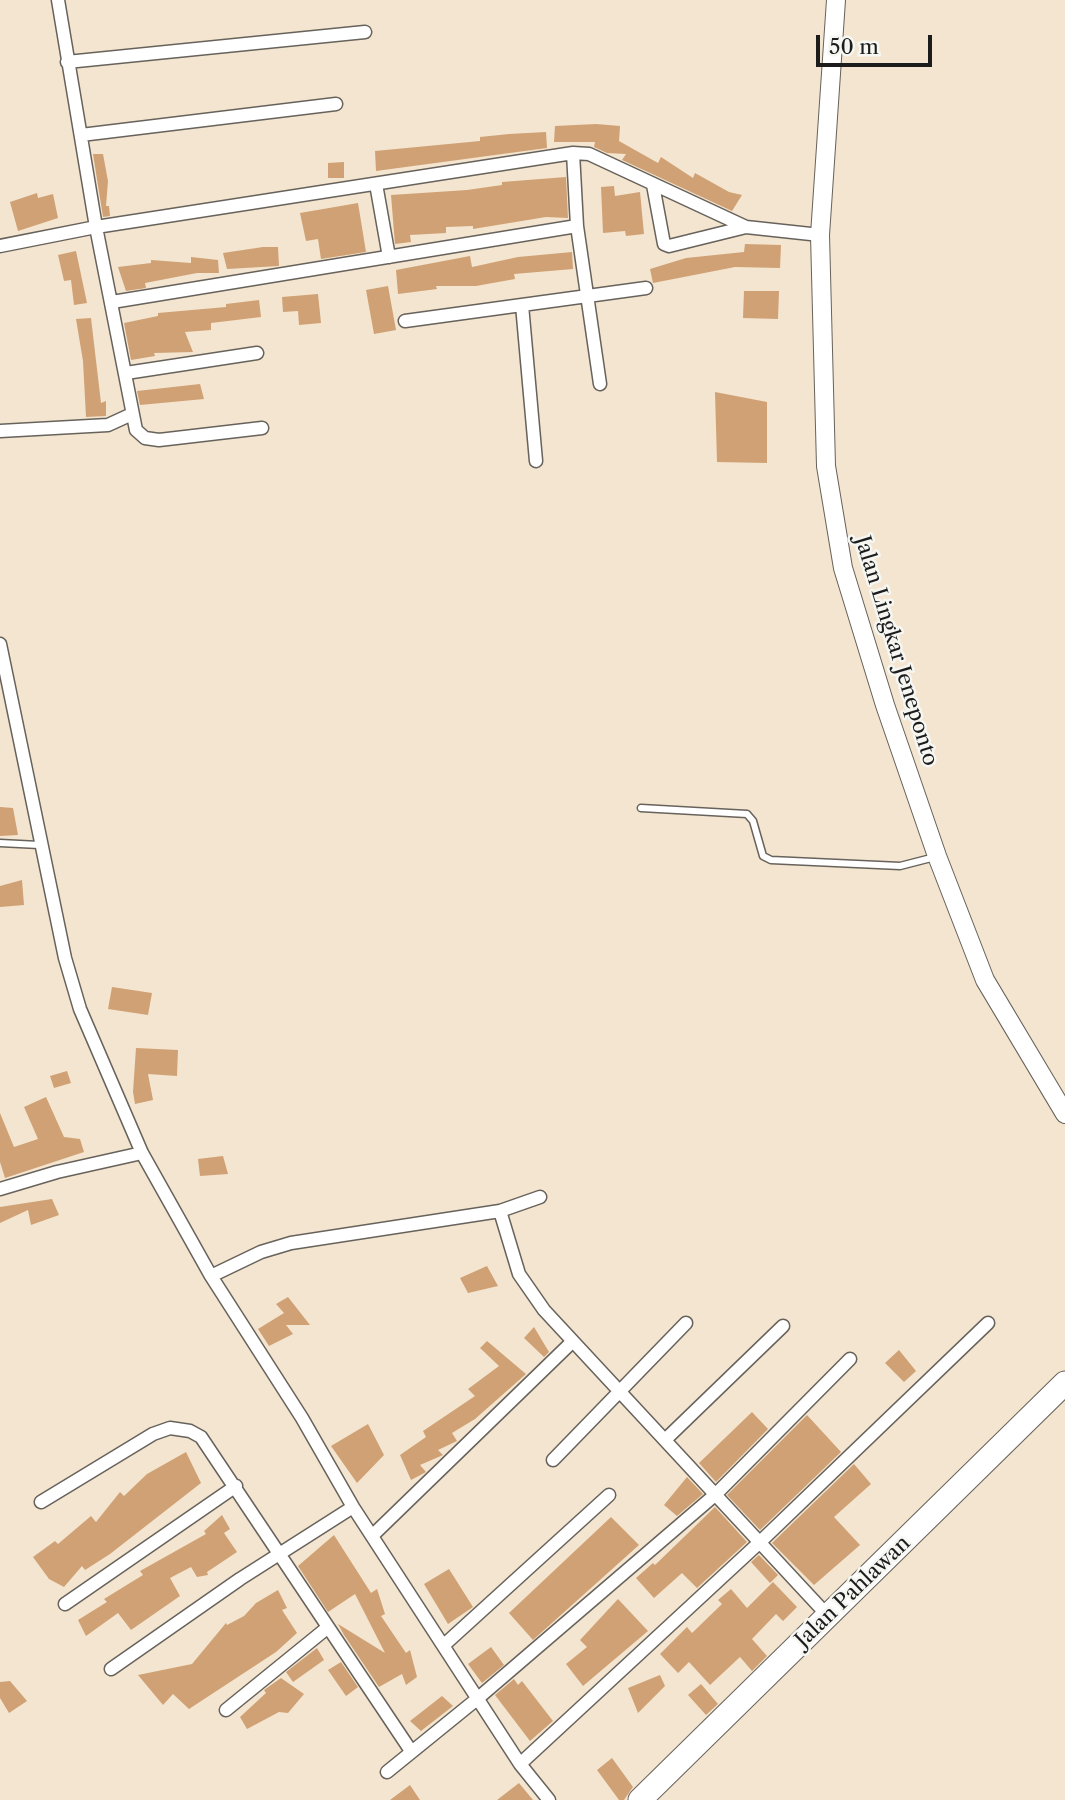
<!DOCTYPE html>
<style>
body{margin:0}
#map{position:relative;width:1065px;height:1800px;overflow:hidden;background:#f3e5cf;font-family:"Libre Caslon Text",serif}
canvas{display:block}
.scale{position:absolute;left:816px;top:35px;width:116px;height:32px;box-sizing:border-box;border:4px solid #1c1c1c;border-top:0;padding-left:9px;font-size:21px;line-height:24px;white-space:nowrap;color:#1c1c1c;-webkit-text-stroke:5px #f6f6f2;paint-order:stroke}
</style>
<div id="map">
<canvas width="1065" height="1800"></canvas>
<div class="scale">50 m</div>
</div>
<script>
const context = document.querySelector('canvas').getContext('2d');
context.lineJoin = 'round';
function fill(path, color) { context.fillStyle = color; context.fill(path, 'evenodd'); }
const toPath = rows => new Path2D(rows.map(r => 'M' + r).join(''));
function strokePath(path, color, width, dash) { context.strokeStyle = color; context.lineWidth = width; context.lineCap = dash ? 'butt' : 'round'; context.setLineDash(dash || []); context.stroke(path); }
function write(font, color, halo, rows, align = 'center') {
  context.font = font + ' "Libre Caslon Text",serif'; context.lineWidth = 5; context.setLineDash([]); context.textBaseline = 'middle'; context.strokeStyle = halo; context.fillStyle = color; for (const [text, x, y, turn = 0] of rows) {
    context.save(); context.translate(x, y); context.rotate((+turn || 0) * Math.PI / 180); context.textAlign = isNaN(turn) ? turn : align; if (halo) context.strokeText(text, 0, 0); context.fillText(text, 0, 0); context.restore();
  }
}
fill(toPath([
 [596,124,620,126,619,141,658,163,661,157,693,178,695,173,729,192,742,195,732,211,622,160,626,154,607,153,594,147,595,142,554,142,555,126],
 [546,132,547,148,376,171,375,151,480,141,480,137,509,134],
 [93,154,103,154,108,181,106,206,109,206,110,216,103,217],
 [344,162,344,178,328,178,328,163],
 [566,177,568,218,546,217,473,229,473,226,446,227,446,233,410,235,411,242,395,244,391,195,467,190,502,185,502,182],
 [614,186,615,196,640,192,644,234,626,236,625,231,603,233,601,187],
 [37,193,38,198,53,194,58,218,18,231,10,202],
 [358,203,366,252,321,259,318,239,306,241,300,213],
 [745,244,781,245,780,268,735,267,653,283,650,269,686,258,744,252],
 [263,247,278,247,279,266,227,269,223,253],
 [76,251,87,303,74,305,71,280,64,281,58,255],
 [572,252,573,269,514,274,515,279,476,286,436,286,437,289,398,294,396,270,470,256,472,267,518,257],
 [191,257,218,260,219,273,197,273,145,283,146,288,126,291,118,267,151,263,151,260,191,263],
 [388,286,396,330,374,334,366,290],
 [744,291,779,291,778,319,743,318],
 [318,294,321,323,299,325,298,311,283,312,282,297],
 [259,300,261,317,211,323,211,330,185,332,193,352,154,353,155,356,131,360,124,323,158,316,158,313,226,307,226,304],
 [91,318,101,403,106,401,106,416,86,417,83,361,76,319],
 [200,384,204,399,140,405,137,391],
 [715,392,767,402,767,463,717,462],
 [0,807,13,808,18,835,0,836],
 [22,880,24,905,0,907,0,886],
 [112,987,152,993,148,1015,108,1009],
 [136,1048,178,1050,177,1076,148,1074,153,1100,135,1104,133,1092],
 [67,1071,71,1083,54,1088,50,1076],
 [46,1097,64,1137,80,1139,84,1152,5,1178,0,1162,0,1113,14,1147,38,1139,24,1107],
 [223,1156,228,1174,200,1176,198,1159],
 [52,1199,59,1215,31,1225,28,1210,0,1223,0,1207],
 [487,1266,498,1286,468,1293,460,1278],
 [288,1297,310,1325,286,1325,293,1334,269,1346,258,1329,284,1313,276,1304],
 [534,1327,549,1352,544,1357,524,1338],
 [487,1341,526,1374,475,1419,452,1433,457,1441,438,1450,443,1455,420,1465,426,1472,411,1480,400,1455,426,1437,423,1431,475,1396,468,1389,499,1366,480,1348],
 [899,1350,916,1371,904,1382,885,1363],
 [752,1412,768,1429,716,1482,699,1463],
 [807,1415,841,1452,760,1530,727,1495],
 [368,1424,384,1455,357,1483,331,1446],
 [186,1452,201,1483,110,1554,85,1570,82,1566,64,1587,49,1579,33,1557,55,1541,58,1544,91,1516,96,1522,120,1492,124,1496,147,1474],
 [854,1464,871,1484,834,1517,860,1545,814,1585,772,1543],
 [687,1477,703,1494,677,1516,664,1505],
 [715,1507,747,1542,697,1588,682,1573,654,1598,636,1578,653,1563,655,1565],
 [222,1515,230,1529,224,1533,237,1552,207,1572,208,1575,197,1577,191,1567,170,1578,180,1596,131,1630,118,1613,86,1636,78,1620,107,1602,104,1599,143,1575,140,1571,206,1534,204,1531],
 [611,1517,639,1545,533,1640,509,1613],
 [334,1535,371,1593,377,1589,385,1614,381,1616,406,1653,410,1650,417,1677,406,1685,402,1674,379,1687,344,1635,338,1624,385,1653,355,1594,328,1612,298,1566],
 [759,1555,778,1575,770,1583,751,1562],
 [449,1569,473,1607,448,1624,424,1584],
 [773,1582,797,1607,783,1621,776,1614,752,1639,767,1656,752,1671,740,1657,710,1685,689,1662,678,1673,660,1654,687,1627,692,1633,722,1604,718,1600,731,1589,747,1608],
 [278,1590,287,1608,282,1610,297,1633,276,1652,189,1709,173,1694,163,1705,138,1675,192,1664,226,1623,227,1625,244,1616,256,1603],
 [618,1599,648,1631,583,1686,566,1664,587,1647,580,1640],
 [491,1647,504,1665,482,1683,468,1664],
 [317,1648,324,1660,293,1682,286,1672],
 [341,1662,358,1687,346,1696,328,1670],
 [660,1675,665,1686,638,1713,628,1688],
 [281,1678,304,1694,288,1713,279,1712,247,1729,240,1717,266,1693,264,1690],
 [514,1679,518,1685,522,1681,553,1721,530,1741,495,1695],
 [10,1681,27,1701,9,1713,0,1698,0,1682],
 [701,1684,718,1704,706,1715,688,1695],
 [442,1696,453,1706,421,1731,410,1721],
 [612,1758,633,1787,624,1800,619,1800,597,1770],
 [519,1783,533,1800,497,1800],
 [410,1785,420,1800,390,1800]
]), '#d0a174');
const lane = toPath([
 [641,808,747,814,753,821,763,856,771,860,900,866,935,857],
 [0,843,39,845]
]);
const street = toPath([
 [58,0,96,227,136,430,145,438,159,440,262,428],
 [67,62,365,32],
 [81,135,336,104],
 [573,153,577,226,600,384],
 [376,184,389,257],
 [653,185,664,244,669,246,746,227],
 [0,246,96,227,573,153,589,154,746,227,820,235],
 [112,302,577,226],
 [522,305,536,461],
 [405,321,646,288],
 [126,373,257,353],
 [0,431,108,425,132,414],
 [0,644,65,958,80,1009,142,1153,211,1276,302,1418,353,1507,520,1764,549,1800],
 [0,1189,57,1172,142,1153],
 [500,1211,519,1274,544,1310,828,1616],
 [211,1276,261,1252,291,1243,500,1211,540,1197],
 [666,1439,783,1326],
 [553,1460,686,1323],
 [41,1502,153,1434,170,1428,190,1431,201,1437,411,1751],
 [373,1535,572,1342],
 [65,1604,236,1486],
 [444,1645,609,1495],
 [111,1669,240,1579,353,1507],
 [226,1710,327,1628],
 [520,1764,760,1542,988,1323],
 [387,1772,477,1699,716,1494,850,1359]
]);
const secondary = toPath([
 [836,0,820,235,826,466,843,568,885,705,937,856,985,980,1065,1114]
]);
const highway = toPath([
 [640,1800,1065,1383]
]);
strokePath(lane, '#67625b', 9);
strokePath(street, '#67625b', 15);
strokePath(secondary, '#67625b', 20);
strokePath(highway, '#67625b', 25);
strokePath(lane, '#fff', 6);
strokePath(street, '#fff', 12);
strokePath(secondary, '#fff', 18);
strokePath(highway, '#fff', 23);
write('21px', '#1c1c1c', '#f6f6f2', [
 ["Jalan Lingkar Jeneponto",896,651,73],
 ["Jalan Pahlawan",853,1592,-44]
]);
</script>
